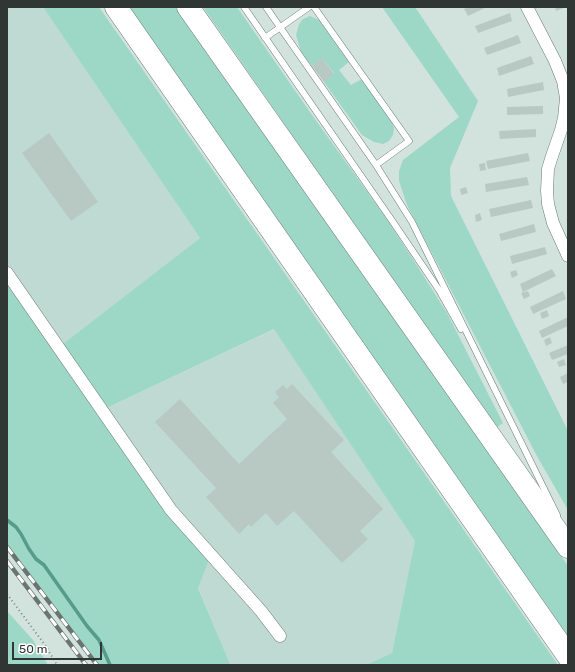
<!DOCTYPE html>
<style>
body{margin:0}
#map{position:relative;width:575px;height:672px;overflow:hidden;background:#d2e3de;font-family:Rubik,sans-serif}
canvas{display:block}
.frame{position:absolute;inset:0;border:8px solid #2f3634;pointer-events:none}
.scale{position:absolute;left:12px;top:642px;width:90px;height:18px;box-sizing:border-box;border:2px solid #2f3634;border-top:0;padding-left:5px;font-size:12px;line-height:14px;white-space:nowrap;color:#2f3634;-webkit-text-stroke:3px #fff;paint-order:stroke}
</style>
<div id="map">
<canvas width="575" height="672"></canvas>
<div class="frame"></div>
<div class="scale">50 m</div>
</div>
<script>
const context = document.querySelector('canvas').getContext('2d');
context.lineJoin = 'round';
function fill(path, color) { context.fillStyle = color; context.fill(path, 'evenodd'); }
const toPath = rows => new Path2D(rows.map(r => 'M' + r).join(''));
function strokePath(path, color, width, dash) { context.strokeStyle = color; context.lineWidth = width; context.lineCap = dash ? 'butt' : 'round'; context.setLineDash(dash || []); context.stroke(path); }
fill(toPath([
 [7,7,43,7,200,238,59,347,7,274],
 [275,329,415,541,392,653,366,665,230,664,198,587,211,555,102,410]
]), '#bfdad2');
fill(toPath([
 [43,7,99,7,558,665,366,665,392,653,415,541,274,329,102,410,211,555,198,588,230,664,231,665,97,665,7,547,7,273,59,347,200,238],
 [125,7,180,7,568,566,568,637],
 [203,7,237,7,312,115,386,218,416,264,447,313,503,423,496,428],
 [382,7,415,7,478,101,450,168,451,196,568,431,568,510,538,458,407,205,399,181,399,171,403,160,459,117],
 [310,16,319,20,349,62,339,70,351,85,362,79,392,122,394,128,393,135,389,141,383,144,374,142,362,135,324,82,334,73,322,58,312,66,301,52,296,35,299,24,303,19],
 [7,611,33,640,48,665,7,665]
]), '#9dd7c6');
strokePath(toPath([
 [7,520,16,527,21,534,29,549,36,559,44,565,87,626,99,640,110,665]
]), '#579b89', 3.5);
fill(toPath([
 [468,7,487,7,468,16,464,9],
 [555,7,566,7,556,11],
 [510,13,512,21,478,33,475,26],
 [518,35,521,43,487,55,484,48],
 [531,56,534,64,499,76,497,68],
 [322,58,334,74,324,82,312,66],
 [543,82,544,90,508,97,507,89],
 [543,106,543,114,507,115,507,107],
 [536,129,536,137,500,139,499,131],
 [49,133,98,202,71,221,22,153],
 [528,153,530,161,488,169,486,161],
 [485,163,486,170,480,171,479,164],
 [527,177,529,185,486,192,485,184],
 [466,187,468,193,461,195,460,189],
 [531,200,533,208,491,217,489,209],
 [480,213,482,220,476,222,475,215],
 [534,224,536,232,501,241,499,234],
 [545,247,547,254,512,264,510,256],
 [552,269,556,276,523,292,520,284],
 [516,270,518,275,512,278,510,272],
 [528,291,530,296,524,299,521,293],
 [563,291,566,299,533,314,530,307],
 [547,310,549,316,542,319,540,313],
 [568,317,568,326,542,338,539,331],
 [550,337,552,343,546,346,544,340],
 [568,345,568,354,552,360,549,353],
 [564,359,566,365,559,367,557,362],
 [568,373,568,382,563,384,560,377],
 [292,384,344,440,331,452,383,509,360,531,368,539,342,563,294,511,277,526,266,513,251,527,249,524,239,534,206,497,216,488,155,422,180,399,239,464,287,419,273,403,279,397,275,392,283,385,287,389]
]), '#b8c9c3');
const lane = toPath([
 [244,7,393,222,439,290,461,329],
 [266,7,376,165,412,222,557,515],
 [314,7,409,141,376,165],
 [265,38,309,7]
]);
const street = toPath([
 [527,7,555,61,563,81,566,98,564,118,561,130,551,159,548,169,547,191,548,204,553,223,568,256],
 [7,273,171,510,261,611,280,636]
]);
const highway = toPath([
 [116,7,568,656],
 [188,7,568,547]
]);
strokePath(lane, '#6a7a75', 7);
strokePath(street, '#6a7a75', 13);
strokePath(highway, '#6a7a75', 23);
strokePath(toPath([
 [7,594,45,645,57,665]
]), '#7b8784', 2, [1, 3]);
strokePath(lane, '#fff', 6);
strokePath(street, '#fff', 12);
strokePath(highway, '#fff', 22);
const rail = toPath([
 [7,547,97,665],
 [7,561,86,665]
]);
strokePath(rail, '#6a7471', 4.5);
strokePath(rail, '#fff', 3, [9]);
</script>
